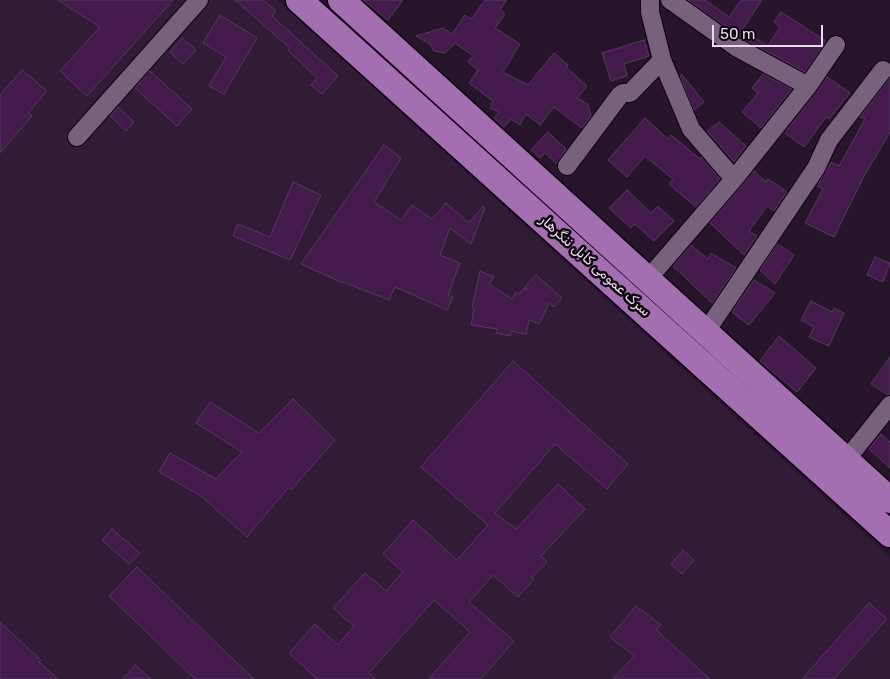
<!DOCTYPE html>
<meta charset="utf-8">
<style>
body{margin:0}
#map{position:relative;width:890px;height:679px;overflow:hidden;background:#27152b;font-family:Rubik,sans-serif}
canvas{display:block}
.scale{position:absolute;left:712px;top:25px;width:111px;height:22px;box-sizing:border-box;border:2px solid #e9dcec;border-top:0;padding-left:6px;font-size:15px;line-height:18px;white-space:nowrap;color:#e9dcec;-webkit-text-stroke:4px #0c050d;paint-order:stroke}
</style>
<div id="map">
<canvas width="890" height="679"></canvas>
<div class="scale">50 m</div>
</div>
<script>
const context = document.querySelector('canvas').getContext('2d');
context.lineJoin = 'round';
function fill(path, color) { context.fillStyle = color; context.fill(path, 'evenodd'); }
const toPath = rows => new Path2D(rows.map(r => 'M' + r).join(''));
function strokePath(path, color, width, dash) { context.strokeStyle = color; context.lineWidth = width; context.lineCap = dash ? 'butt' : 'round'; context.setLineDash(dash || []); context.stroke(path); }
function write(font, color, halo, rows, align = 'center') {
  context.font = font + ' Rubik,"Noto Sans Arabic",sans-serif'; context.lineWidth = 5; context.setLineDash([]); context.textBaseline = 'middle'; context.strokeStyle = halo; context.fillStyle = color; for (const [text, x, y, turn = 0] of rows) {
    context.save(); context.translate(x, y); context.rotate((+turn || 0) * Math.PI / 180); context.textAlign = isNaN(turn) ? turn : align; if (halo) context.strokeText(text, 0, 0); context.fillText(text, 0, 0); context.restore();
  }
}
fill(toPath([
 [0,0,277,0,890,557,890,679,0,679]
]), '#321b37');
const building = toPath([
 [58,0,173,0,87,96,60,71,100,27,58,0],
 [235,0,263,0,276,11,272,16,338,76,322,94,311,85,317,78,288,50,290,48,235,0],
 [363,0,403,0,388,20,363,0],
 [485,0,507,0,500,9,505,14,495,28,520,44,503,72,528,85,554,53,568,65,566,67,587,86,577,98,588,104,591,116,582,128,554,107,540,125,526,114,520,125,511,119,504,127,494,118,499,112,490,108,493,101,469,83,478,70,468,62,473,56,455,43,445,53,434,51,430,44,416,36,443,28,452,34,465,15,471,19,485,0],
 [688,0,705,0,729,17,741,0,762,0,742,30,768,46,780,27,774,22,781,12,826,41,805,72,742,38,688,0],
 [220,15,257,38,224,94,209,86,226,57,203,43,220,15],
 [182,38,196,50,183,64,170,52,182,38],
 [644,40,649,56,624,64,627,76,611,81,602,53,644,40],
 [22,70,47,91,28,113,32,116,0,153,0,95,22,70],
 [150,71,192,109,177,126,135,88,150,71],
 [763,74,792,89,761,128,742,112,758,93,752,88,763,74],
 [682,75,704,102,694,110,680,76,682,75],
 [827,77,850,93,829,119,826,117,804,147,785,133,827,77],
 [890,78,890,132,863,178,834,237,805,223,823,189,817,186,831,162,839,166,865,119,860,117,890,78],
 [118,107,134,122,126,131,110,116,118,107],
 [645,118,668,139,671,135,700,159,701,157,720,179,696,207,669,184,673,179,645,156,627,177,608,160,645,118],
 [719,122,746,146,734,162,707,131,719,122],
 [548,132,566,149,557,164,545,153,540,158,531,150,548,132],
 [384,145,401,158,374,202,401,220,412,205,432,219,446,203,469,223,483,206,485,208,471,244,450,228,440,255,460,263,448,295,453,297,447,310,395,287,389,300,343,282,343,283,301,264,384,145],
 [754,171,766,182,768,179,787,192,774,211,767,206,749,231,757,236,744,255,710,223,754,171],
 [293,182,321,195,290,260,233,236,238,224,270,237,293,182],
 [627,190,651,213,658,206,674,221,654,241,635,224,631,228,609,208,627,190],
 [777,244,794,255,775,284,760,270,777,244],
 [691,245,708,259,711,253,736,268,712,303,673,266,691,245],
 [875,257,890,263,883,282,867,275,875,257],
 [480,271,494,277,489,284,512,299,516,292,519,294,524,288,529,291,525,287,536,275,562,298,554,307,549,303,539,324,529,320,526,334,511,331,510,336,496,333,497,329,471,325,474,309,472,308,480,271],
 [754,280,775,293,749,325,732,312,754,280],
 [811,301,832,312,834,308,844,313,829,346,809,337,814,327,801,320,811,301],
 [779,336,816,368,797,392,760,361,779,336],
 [890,357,890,395,888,395,871,384,890,357],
 [513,361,628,464,607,489,555,444,495,513,516,529,558,484,585,509,541,556,547,562,532,577,534,579,518,597,493,575,469,602,514,641,481,679,429,679,470,632,434,600,369,673,376,679,317,679,289,653,315,624,338,645,354,626,333,608,365,573,386,591,403,572,383,554,413,520,457,560,488,525,421,467,513,361],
 [293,399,335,440,291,490,288,488,247,537,201,496,159,472,170,453,216,479,242,452,196,423,210,402,259,433,293,399],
 [881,434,890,442,890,468,869,449,881,434],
 [112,529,140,553,129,564,102,540,112,529],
 [683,550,694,560,682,574,671,564,683,550],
 [137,567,254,679,195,679,109,596,137,567],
 [869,603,887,619,834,679,802,679,869,603],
 [636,606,661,625,656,630,710,679,613,679,634,656,610,637,636,606],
 [0,622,41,660,39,662,58,679,0,679,0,622],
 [135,665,151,679,123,679,135,665]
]);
fill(building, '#451b4e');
strokePath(building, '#513d56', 1);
const minor = toPath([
 [650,0,650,12,662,60,691,129,734,179],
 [670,0,736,47,808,86],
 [77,137,199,0],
 [567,166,620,95,623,93,630,93,662,60],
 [647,280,734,179,808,86,836,45],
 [705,333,816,168,829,140,883,70],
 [846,460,890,405]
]);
const highway = toPath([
 [299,0,890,534],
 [341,0,890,500]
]);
strokePath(minor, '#0f0213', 20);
strokePath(highway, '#0f0213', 29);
strokePath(minor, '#77617d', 18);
strokePath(highway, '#a46fb0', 26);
write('14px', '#e9dcec', '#0c050d', [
 ["سرک عمومی کابل ننگرهار",595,266,42]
]);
</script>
